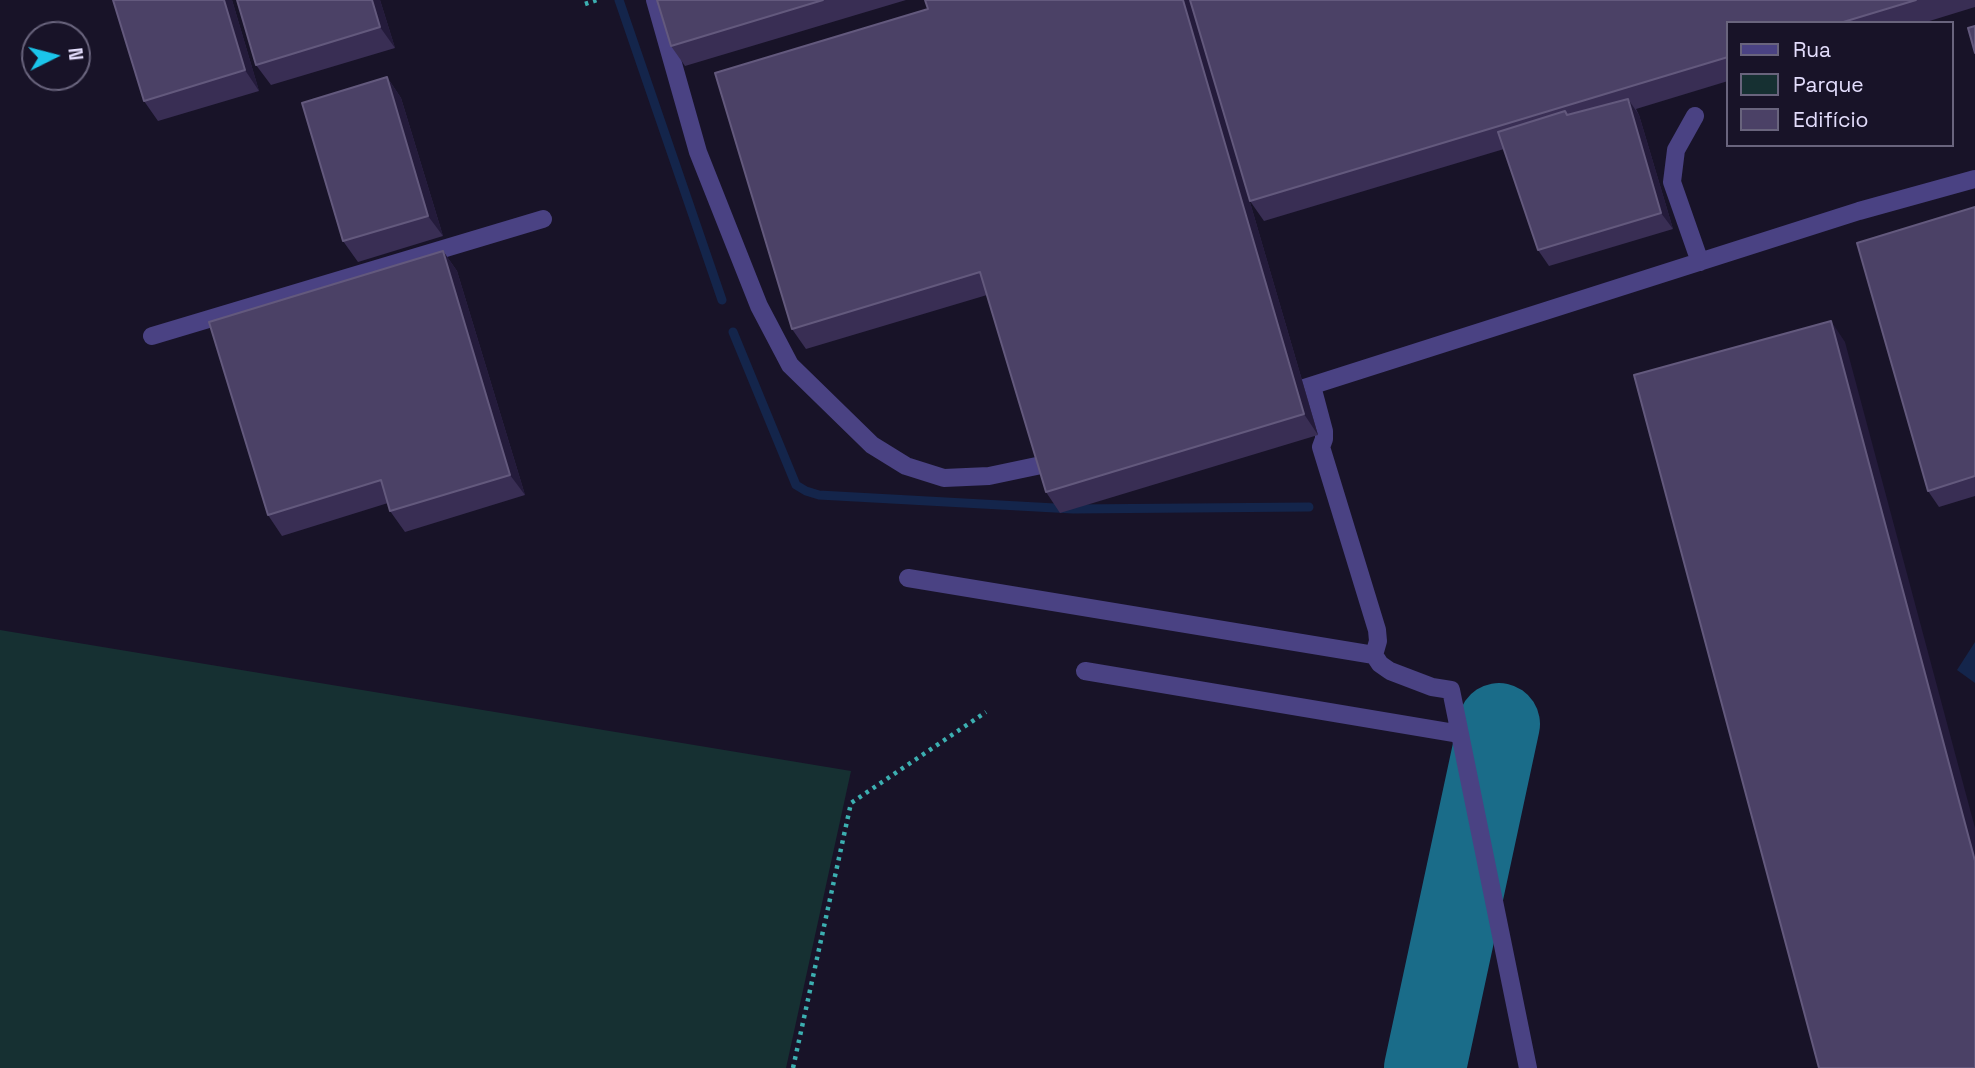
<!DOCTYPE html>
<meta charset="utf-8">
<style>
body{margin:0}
#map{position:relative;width:1975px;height:1068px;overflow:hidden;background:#181328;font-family:"Space Grotesk",sans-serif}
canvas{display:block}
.legend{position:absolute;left:1726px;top:21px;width:228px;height:126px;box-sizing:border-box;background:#181328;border:2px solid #69647d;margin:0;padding:9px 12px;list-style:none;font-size:21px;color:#e3ddfc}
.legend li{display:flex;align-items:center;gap:14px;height:35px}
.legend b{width:35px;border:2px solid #69647d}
.north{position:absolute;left:21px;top:21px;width:70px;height:70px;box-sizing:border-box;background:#181328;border:2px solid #69647d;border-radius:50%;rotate:84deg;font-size:19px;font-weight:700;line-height:28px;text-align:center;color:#e3ddfc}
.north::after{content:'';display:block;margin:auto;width:24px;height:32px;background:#1bc5ea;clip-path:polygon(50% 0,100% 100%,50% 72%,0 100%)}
</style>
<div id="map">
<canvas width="1975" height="1068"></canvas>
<ul class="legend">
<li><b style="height:9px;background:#4a4283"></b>Rua</li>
<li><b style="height:19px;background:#163032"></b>Parque</li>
<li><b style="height:19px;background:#4b4166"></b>Edifício</li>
</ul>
<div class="north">N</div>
</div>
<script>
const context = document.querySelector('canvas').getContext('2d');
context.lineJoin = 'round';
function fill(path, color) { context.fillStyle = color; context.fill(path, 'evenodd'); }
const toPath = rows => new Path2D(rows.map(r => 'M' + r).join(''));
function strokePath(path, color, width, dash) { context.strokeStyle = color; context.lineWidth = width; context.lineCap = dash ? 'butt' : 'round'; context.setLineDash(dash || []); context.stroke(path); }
fill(toPath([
 [0,630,851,771,786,1068,0,1068]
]), '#163032');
fill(toPath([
 [1975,642,1975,683,1957,670]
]), '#14254b');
strokePath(toPath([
 [619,0,722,300],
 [733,332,796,485,806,491,819,495,1073,509,1309,507]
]), '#14254b', 9);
strokePath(toPath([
 [1425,1068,1499,724]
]), '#1a6c89', 82);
strokePath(toPath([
 [585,4,597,0],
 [793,1068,851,803,986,712]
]), '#3cafb1', 4.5, [3.5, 5]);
strokePath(toPath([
 [655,0,698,152,759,306,790,365,872,445,906,466,944,478,989,476,1046,464],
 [1695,116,1676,150,1672,182,1700,262],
 [152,336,543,219],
 [1312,386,1324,431,1324,439,1321,447,1377,630,1378,641,1374,655,1380,664,1390,671,1432,687,1451,690,1528,1068],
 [1304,388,1859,211,1975,179],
 [908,578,1374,655],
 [1085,671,1460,734]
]), '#4a4283', 18);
fill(toPath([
 [113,0,232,0,259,91,158,121,144,101],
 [380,0,395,48,271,85,256,65],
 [657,0,906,0,685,66,671,46],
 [925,0,1975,0,1975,7,1923,23,1728,23,1728,81,1636,109,1639,115,1673,229,1549,266,1538,250,1504,149,1264,221,1250,201,1247,192,1318,435,1060,513,1046,492,987,295,806,349,792,329,928,9],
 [387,77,401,98,443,236,358,262,343,241],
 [1975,207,1975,496,1939,507,1928,491],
 [443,251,457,271,525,495,405,532,390,511,388,503,282,536,268,515]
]), '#392e54');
fill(toPath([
 [224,0,232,0,259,91,245,70],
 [372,0,380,0,395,48,380,27],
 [1183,0,1191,0,1318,435,1304,414],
 [387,77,401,98,443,236,428,216],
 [1628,99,1639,115,1673,229,1661,213],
 [443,251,457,271,525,495,510,475],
 [1831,321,1845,342,1975,828,1975,861]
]), '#241b3b');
const building = toPath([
 [113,0,224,0,245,70,144,101,113,0],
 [237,0,372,0,380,27,256,65,237,0],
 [657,0,823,0,671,46,657,0],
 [925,0,1183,0,1304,414,1046,492,980,272,792,329,715,73,928,9,925,0],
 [1190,0,1916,0,1840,23,1728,23,1728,57,1250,201,1190,0],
 [1975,26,1975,53,1968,28,1975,26],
 [387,77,428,216,343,241,302,103,387,77],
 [1628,99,1661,213,1538,250,1498,132,1565,111,1567,115,1628,99],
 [1975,207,1975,476,1928,491,1857,243,1975,207],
 [443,251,510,475,390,511,381,480,268,515,209,322,443,251],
 [1831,321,1975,861,1975,1068,1819,1068,1634,375,1831,321]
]);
fill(building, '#4b4166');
strokePath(building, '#63597d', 2);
</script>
